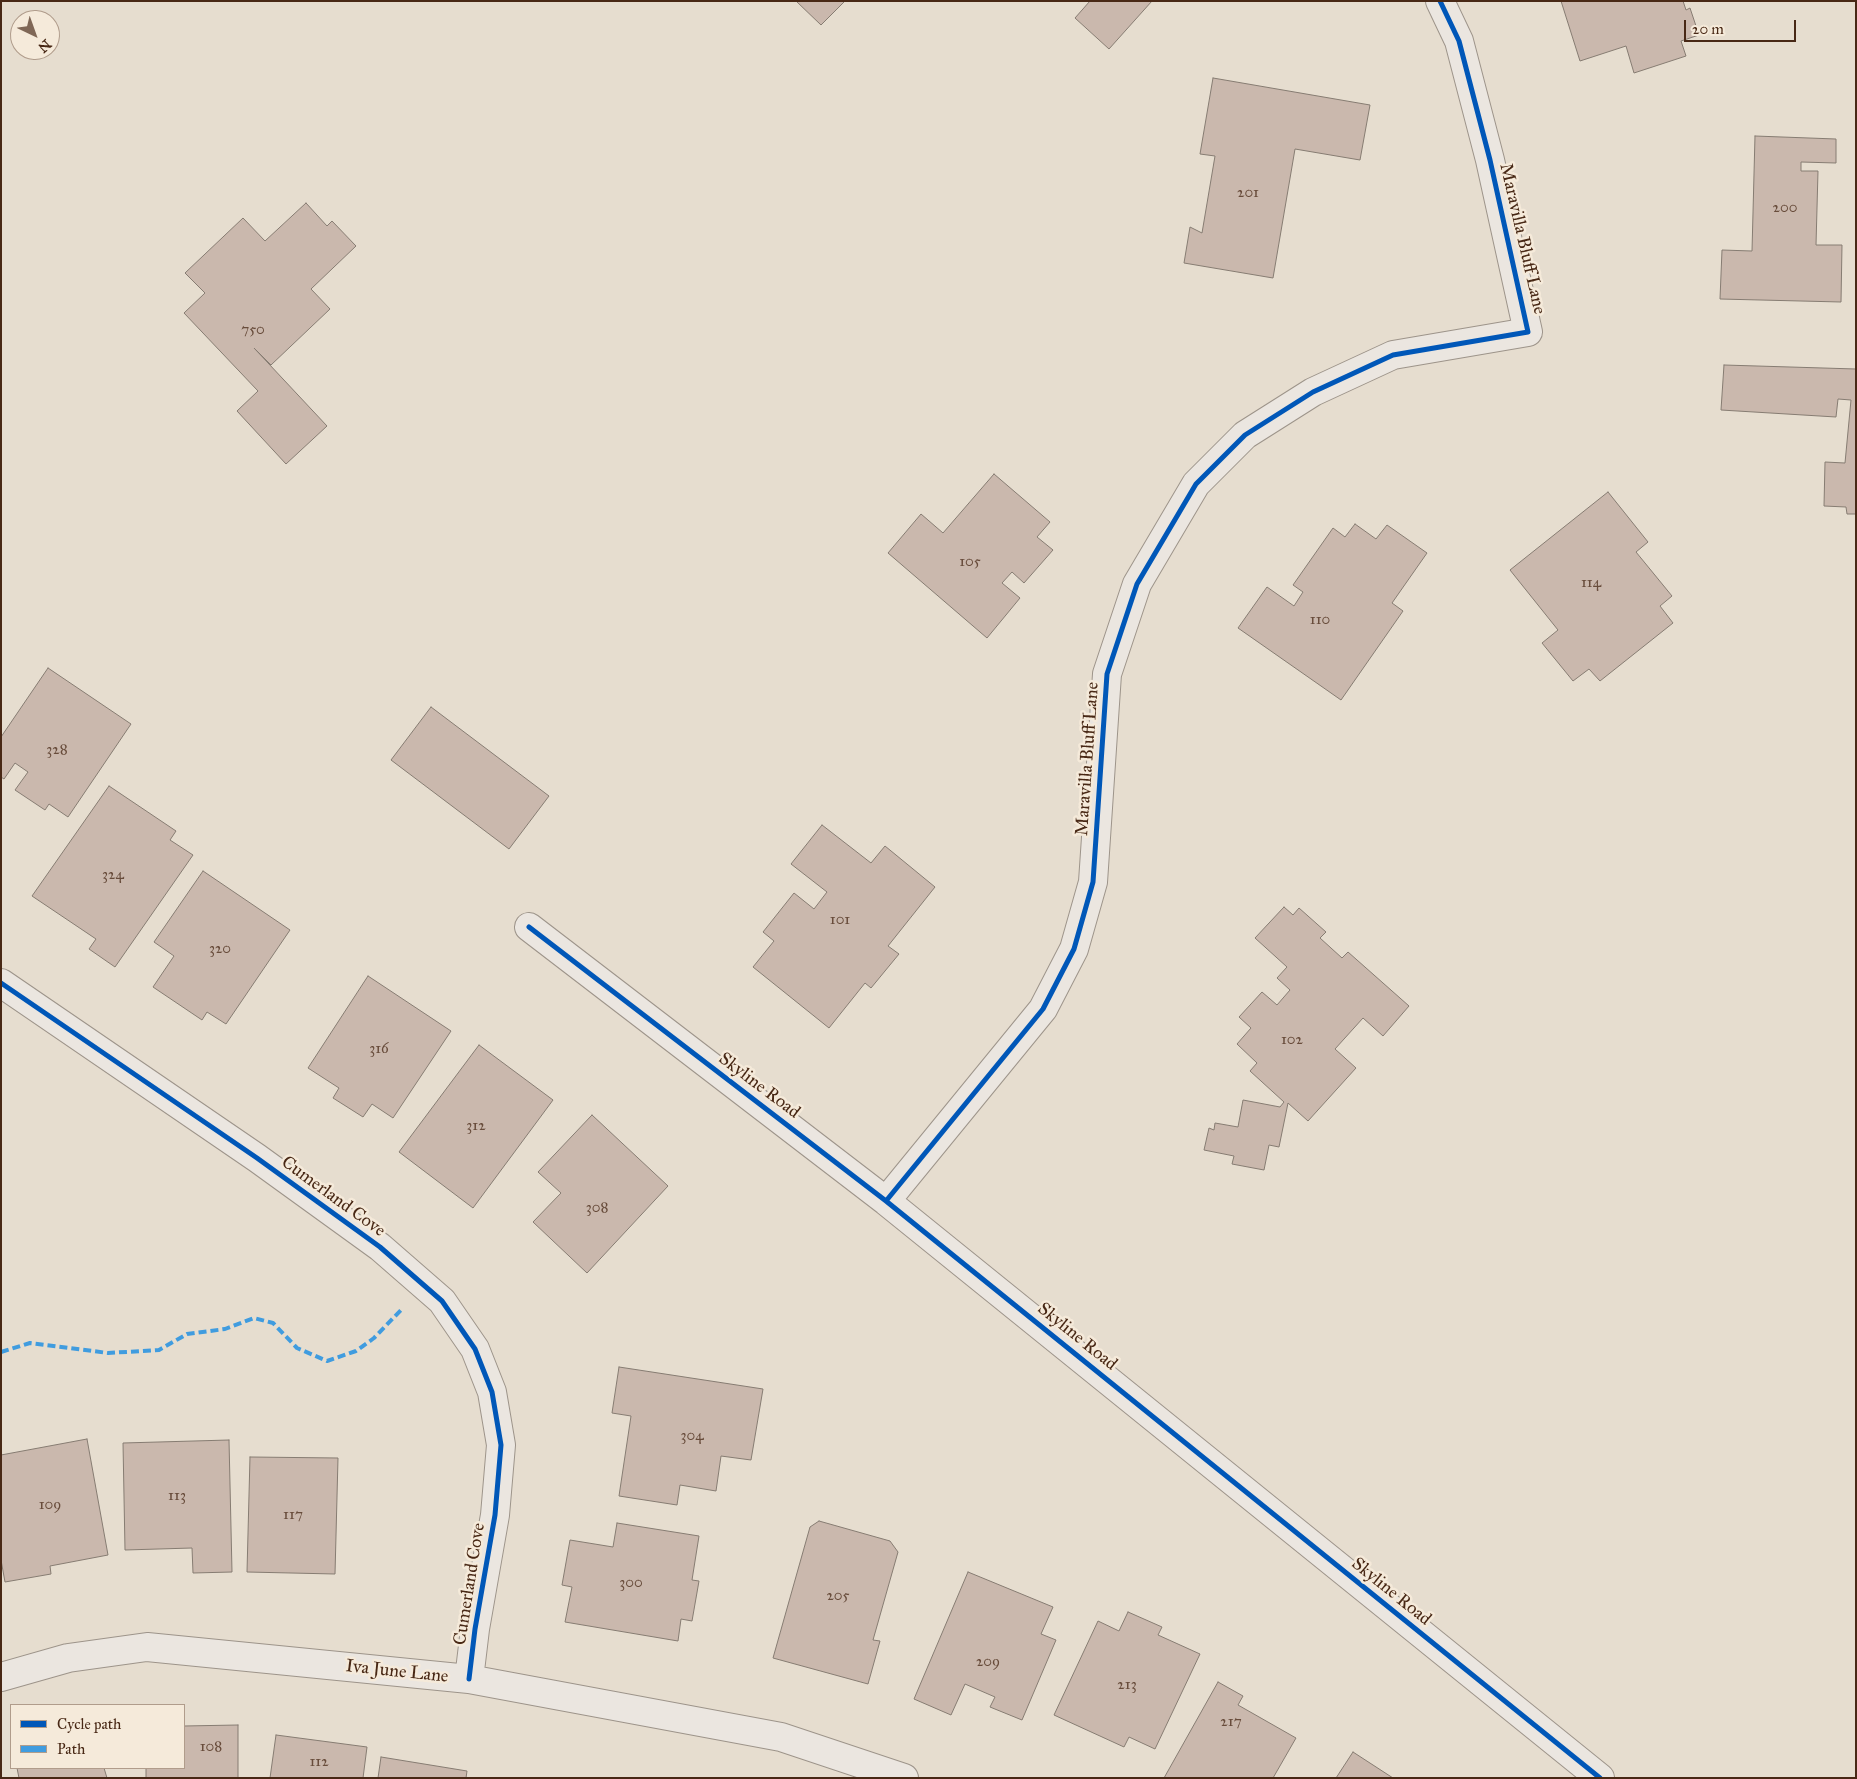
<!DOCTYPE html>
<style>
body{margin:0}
#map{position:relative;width:1857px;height:1779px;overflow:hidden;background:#e6ddcf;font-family:"IM FELL Great Primer",serif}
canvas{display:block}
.frame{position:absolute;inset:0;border:2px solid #482815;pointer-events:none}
.legend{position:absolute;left:10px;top:1704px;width:175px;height:65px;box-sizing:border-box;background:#f5eada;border:1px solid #b09c8b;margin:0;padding:6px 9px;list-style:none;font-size:15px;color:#482815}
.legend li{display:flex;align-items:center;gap:10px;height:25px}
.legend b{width:25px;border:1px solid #b09c8b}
.north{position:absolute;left:10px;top:10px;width:50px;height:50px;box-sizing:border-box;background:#f5eada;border:1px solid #b09c8b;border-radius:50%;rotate:138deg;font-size:14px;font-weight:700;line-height:20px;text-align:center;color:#482815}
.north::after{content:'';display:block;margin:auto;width:18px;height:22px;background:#7f6756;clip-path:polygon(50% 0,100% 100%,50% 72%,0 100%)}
.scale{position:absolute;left:1684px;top:20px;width:112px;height:22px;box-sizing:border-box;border:2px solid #482815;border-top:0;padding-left:6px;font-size:15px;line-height:18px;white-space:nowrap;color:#482815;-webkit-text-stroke:4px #f5eada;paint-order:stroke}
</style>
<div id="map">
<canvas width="1857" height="1779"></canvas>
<div class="frame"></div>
<ul class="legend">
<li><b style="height:6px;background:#0057b8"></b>Cycle path</li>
<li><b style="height:6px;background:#409cdf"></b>Path</li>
</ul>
<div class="north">N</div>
<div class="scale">20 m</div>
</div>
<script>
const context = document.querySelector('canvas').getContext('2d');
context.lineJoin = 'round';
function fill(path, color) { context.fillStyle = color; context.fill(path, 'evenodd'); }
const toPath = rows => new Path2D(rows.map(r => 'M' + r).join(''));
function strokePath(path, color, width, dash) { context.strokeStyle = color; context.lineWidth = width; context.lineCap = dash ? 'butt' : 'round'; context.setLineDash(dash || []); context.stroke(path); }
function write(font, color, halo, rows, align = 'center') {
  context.font = font + ' "IM FELL Great Primer",serif'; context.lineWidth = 5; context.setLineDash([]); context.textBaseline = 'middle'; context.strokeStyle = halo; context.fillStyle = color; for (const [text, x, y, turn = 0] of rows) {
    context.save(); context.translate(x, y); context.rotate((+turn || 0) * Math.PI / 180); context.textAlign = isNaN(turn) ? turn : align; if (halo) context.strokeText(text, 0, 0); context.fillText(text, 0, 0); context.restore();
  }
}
const building = toPath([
 [796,1,845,1,821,25,796,1],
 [1090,1,1152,1,1109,49,1075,18,1090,1],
 [1561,1,1683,1,1686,10,1690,8,1699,35,1681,41,1686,56,1634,73,1626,46,1580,61,1561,1],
 [1213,78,1370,105,1360,160,1295,149,1273,278,1184,263,1190,227,1202,233,1215,156,1200,154,1213,78],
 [1755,136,1836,139,1836,163,1801,162,1801,171,1818,171,1816,245,1842,245,1841,302,1720,299,1722,250,1752,251,1755,136],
 [306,203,327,226,332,221,356,246,311,289,330,309,271,365,254,348,327,426,286,464,237,411,258,391,184,313,205,293,185,273,243,218,265,241,306,203],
 [1724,365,1856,369,1856,514,1847,514,1846,507,1824,506,1825,462,1845,463,1851,400,1838,399,1836,417,1721,410,1724,365],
 [994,474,1050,522,1037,537,1053,550,1024,583,1012,572,1002,583,1020,598,987,638,888,553,921,514,943,533,994,474],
 [1608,492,1648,542,1636,552,1672,596,1660,606,1673,623,1600,681,1589,669,1573,681,1542,643,1558,630,1510,570,1608,492],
 [1355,524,1376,539,1387,525,1427,553,1392,603,1403,611,1341,700,1238,628,1267,587,1294,606,1303,592,1293,585,1333,528,1345,537,1355,524],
 [48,668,131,724,68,817,49,804,45,810,15,790,28,772,15,763,4,779,1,777,1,737,48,668],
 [431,707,549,796,509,849,391,760,431,707],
 [109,786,176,831,170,840,193,855,115,967,89,949,96,939,32,896,109,786],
 [822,825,871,863,885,846,935,887,888,946,899,954,871,988,865,983,829,1028,753,967,774,941,763,932,794,893,814,909,827,892,791,864,822,825],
 [203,871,290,930,226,1024,207,1012,202,1020,153,987,174,956,154,942,203,871],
 [1284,907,1293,915,1299,908,1326,932,1320,938,1342,958,1348,952,1409,1006,1383,1036,1363,1018,1335,1049,1356,1068,1308,1121,1288,1103,1279,1147,1269,1145,1264,1170,1232,1164,1234,1156,1204,1150,1209,1128,1214,1130,1215,1123,1238,1127,1243,1100,1280,1107,1284,1102,1250,1071,1257,1063,1237,1044,1251,1028,1239,1017,1262,992,1277,1005,1290,990,1277,978,1287,967,1255,938,1284,907],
 [368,976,451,1031,393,1118,372,1104,363,1117,333,1098,339,1088,308,1068,368,976],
 [479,1045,553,1100,473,1208,399,1152,479,1045],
 [592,1115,668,1186,587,1273,533,1222,561,1193,538,1172,592,1115],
 [619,1367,763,1389,751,1460,721,1456,716,1491,680,1485,677,1505,619,1496,631,1416,612,1413,619,1367],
 [87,1439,108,1555,50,1566,51,1574,5,1582,1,1560,1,1455,87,1439],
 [229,1440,232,1572,193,1573,192,1548,125,1550,123,1443,229,1440],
 [250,1457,338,1458,335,1574,247,1572,250,1457],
 [819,1521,890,1541,898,1552,873,1640,880,1641,868,1684,773,1658,810,1527,819,1521],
 [617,1523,699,1536,692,1580,699,1581,692,1621,681,1619,678,1641,565,1622,572,1587,562,1585,570,1540,613,1547,617,1523],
 [968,1572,1053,1607,1041,1634,1056,1640,1022,1720,990,1707,995,1697,965,1684,951,1715,914,1699,968,1572],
 [1128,1612,1162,1627,1158,1635,1200,1654,1155,1749,1129,1737,1124,1747,1054,1715,1098,1621,1119,1631,1128,1612],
 [1218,1682,1243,1696,1238,1705,1296,1738,1273,1778,1164,1778,1218,1682],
 [238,1725,238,1778,146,1778,146,1768,184,1768,184,1726,238,1725],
 [276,1735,367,1747,363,1778,270,1778,276,1735],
 [1353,1752,1393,1778,1336,1778,1353,1752],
 [381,1757,467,1771,466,1778,378,1778,381,1757],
 [17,1768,104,1768,107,1778,19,1778,17,1768]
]);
fill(building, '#cab8ad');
strokePath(building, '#867c72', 1);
const minor = toPath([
 [529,927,886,1201,1600,1778],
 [1,983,257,1158,380,1247,442,1301,475,1349,492,1392,501,1445,495,1515,475,1629,469,1679],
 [886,1201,1043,1009,1074,949,1093,882,1107,674,1137,584,1196,484,1245,435,1313,392,1393,355,1528,332,1490,160,1459,41,1440,1],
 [1,1677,68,1658,147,1647,469,1679,781,1737,904,1778]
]);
strokePath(minor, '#9d948a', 30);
strokePath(minor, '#ebe6e0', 28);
strokePath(toPath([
 [1,1352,30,1343,108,1353,159,1350,187,1334,225,1329,254,1318,273,1323,297,1348,327,1361,356,1351,374,1338,402,1309]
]), '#409cdf', 4, [8, 4]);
strokePath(toPath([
 [529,927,886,1201,1600,1778],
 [1,983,257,1158,380,1247,442,1301,475,1349,492,1392,501,1445,495,1515,475,1629,469,1679],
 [886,1201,1043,1009,1074,949,1093,882,1107,674,1137,584,1196,484,1245,435,1313,392,1393,355,1528,332,1490,160,1459,41,1440,1]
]), '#0057b8', 5);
write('15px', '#684c3b', null, [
 ["201",1248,193],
 ["200",1785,208],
 ["750",253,330],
 ["105",970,562],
 ["114",1591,583],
 ["110",1320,620],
 ["328",57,750],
 ["324",113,875],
 ["101",840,920],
 ["320",220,949],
 ["102",1292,1040],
 ["316",379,1049],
 ["312",476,1126],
 ["308",597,1208],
 ["304",692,1436],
 ["113",177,1496],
 ["109",50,1505],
 ["117",293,1515],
 ["300",631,1583],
 ["205",838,1596],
 ["209",988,1662],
 ["213",1127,1685],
 ["217",1231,1722],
 ["108",211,1747],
 ["112",319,1762]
]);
write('18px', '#482815', '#f5eada', [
 ["Maravilla Bluff Lane",1522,239,77],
 ["Maravilla Bluff Lane",1088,759,-86],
 ["Skyline Road",759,1086,37],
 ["Cumerland Cove",333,1197,36],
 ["Skyline Road",1077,1337,39],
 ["Cumerland Cove",470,1584,-81],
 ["Skyline Road",1391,1592,39],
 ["Iva June Lane",397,1672,6]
]);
</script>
